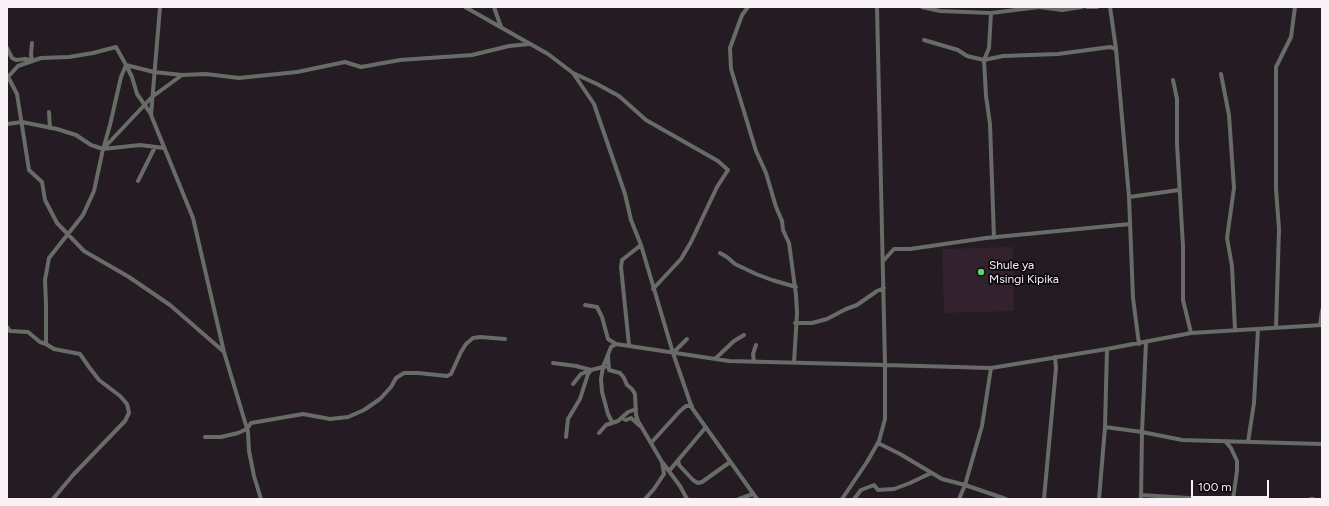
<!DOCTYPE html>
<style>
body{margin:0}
#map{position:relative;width:1329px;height:506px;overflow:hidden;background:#251b22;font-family:Figtree,sans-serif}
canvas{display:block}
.frame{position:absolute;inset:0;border:8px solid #f8f1f6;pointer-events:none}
.scale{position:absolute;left:1191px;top:480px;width:78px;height:18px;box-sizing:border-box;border:2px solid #f8f1f6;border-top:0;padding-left:5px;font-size:12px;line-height:14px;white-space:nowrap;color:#f8f1f6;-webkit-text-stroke:3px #0b070a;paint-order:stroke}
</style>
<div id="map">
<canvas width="1329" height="506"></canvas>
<div class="frame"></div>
<div class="scale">100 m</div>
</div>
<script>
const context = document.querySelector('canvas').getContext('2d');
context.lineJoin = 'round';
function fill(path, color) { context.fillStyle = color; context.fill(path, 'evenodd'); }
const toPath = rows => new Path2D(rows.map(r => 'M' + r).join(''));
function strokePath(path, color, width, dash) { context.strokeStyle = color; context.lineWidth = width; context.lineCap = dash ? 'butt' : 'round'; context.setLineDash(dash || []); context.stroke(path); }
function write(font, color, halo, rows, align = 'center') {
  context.font = font + ' Figtree,sans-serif'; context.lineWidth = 3.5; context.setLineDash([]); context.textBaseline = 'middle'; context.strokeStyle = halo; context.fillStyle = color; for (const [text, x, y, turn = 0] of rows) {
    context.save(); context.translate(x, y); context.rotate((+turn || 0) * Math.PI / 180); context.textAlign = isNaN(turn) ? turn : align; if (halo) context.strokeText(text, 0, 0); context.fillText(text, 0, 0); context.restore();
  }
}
fill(toPath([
 [1013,247,1014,311,944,313,942,249]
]), '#31222e');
strokePath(toPath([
 [160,7,151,115,193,218,224,352,248,432,249,451,254,476,261,499],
 [465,7,548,54,573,73,594,104,625,194,631,220,641,245,673,353,692,408,757,499],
 [494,7,501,27],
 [748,7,742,15,730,48,731,69,756,151,766,173,776,207,782,221,783,230,789,243,796,295,797,313,794,363],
 [877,7,885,365,991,368,1107,349,1191,333,1322,325],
 [922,7,940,11,991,13,1039,7,1062,10,1082,7],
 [1087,7,1097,7],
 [1110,7,1116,49,1129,197,1133,298,1139,344],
 [991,13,989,48,984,60,986,96,990,124,994,238],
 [924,40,958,50,967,56,984,60,1003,56,1058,54,1110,47,1116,49],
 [7,48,12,58,16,60,25,59,32,60,31,54,32,43],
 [126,65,132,77,137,94,151,114],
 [573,73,597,84,619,96,646,120,718,161,728,170,717,187,691,242,681,259,653,289],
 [1221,74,1229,115,1234,188,1227,238,1232,266,1235,330],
 [7,75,17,94,29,170,42,182,45,200,57,223,84,251,129,277,170,305,223,351],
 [8,77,18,66,41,58,69,57,93,53,116,47,126,65,154,72,182,75,206,74,239,78,297,72,345,62,361,67,400,60,472,55,509,46,529,44],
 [1173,80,1177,99,1177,144,1183,246,1183,300,1191,333],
 [49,112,50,128],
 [7,124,22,122,57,129,76,135,91,145,103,149,140,145,164,148],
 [104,146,110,125,121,77,126,65],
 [138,181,155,147],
 [1129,197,1179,190],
 [720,253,727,257,735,264,756,274,772,280,796,287],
 [884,260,894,249,910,249,986,238,1130,224],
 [585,305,597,307,602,317,608,339,616,344,729,361,885,365,885,419,879,441,867,462,842,499],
 [795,323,812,323,827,319,846,309,857,305,877,291,884,288],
 [1320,325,1322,310],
 [7,327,10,331,28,332,40,342,46,344],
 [1276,328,1279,229,1276,189,1276,67,1291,37,1295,7],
 [629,345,621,267,622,260,641,245],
 [673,353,687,339],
 [608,356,609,370,620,373,624,378,627,385,632,389,635,394,636,415,638,421,662,462,664,474,654,489,645,499],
 [715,359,734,341,744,335],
 [754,362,753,354,756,345],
 [553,363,576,366,591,370],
 [605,367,603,367,601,379,602,392,608,414,612,422],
 [573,384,581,374,591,370],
 [622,418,626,420,631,418,640,426],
 [1105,427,1142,432,1182,440,1322,444],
 [599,433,606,425,618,421,628,412,636,409],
 [205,437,221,437,238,433,247,429,251,423,303,414,330,419,348,417,364,410,380,399,391,387,396,378,404,373,418,373,447,376,451,374,461,352,466,344,473,338,480,337,505,339],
 [566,437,568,419,580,399,588,374,591,370,603,367,611,347,616,344],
 [1225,441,1231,448,1237,461,1237,471,1233,499],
 [1248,442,1254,403,1258,329],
 [651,443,680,411,686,406,692,406],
 [878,443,900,454,942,479,965,485,1006,499],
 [678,460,679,465,693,480,698,483,702,482,730,462],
 [663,463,680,486,687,499],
 [669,471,706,427],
 [1141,495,1204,499],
 [53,499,73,475,125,421,129,413,127,404,120,396,99,380,89,367,80,354,54,349,46,344,46,305,45,280,49,258,83,215,94,191,103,149,152,97,182,75],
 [739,499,753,494],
 [854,499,861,490,874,485,878,490,894,489,910,483,931,473],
 [959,499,965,485,982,426,991,368],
 [1044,499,1056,368,1055,357],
 [1099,499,1105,427,1107,349],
 [1141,499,1142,432,1146,342],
 [1311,499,1313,499]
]), '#676c67', 4);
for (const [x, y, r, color] of [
 [981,272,4,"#5bd56e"]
]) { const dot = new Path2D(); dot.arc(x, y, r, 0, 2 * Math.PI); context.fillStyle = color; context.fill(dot); strokePath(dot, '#0b070a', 1.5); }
write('12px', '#f8f1f6', '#0b070a', [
 ["Shule ya",989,265],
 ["Msingi Kipika",989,279]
], 'left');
</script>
